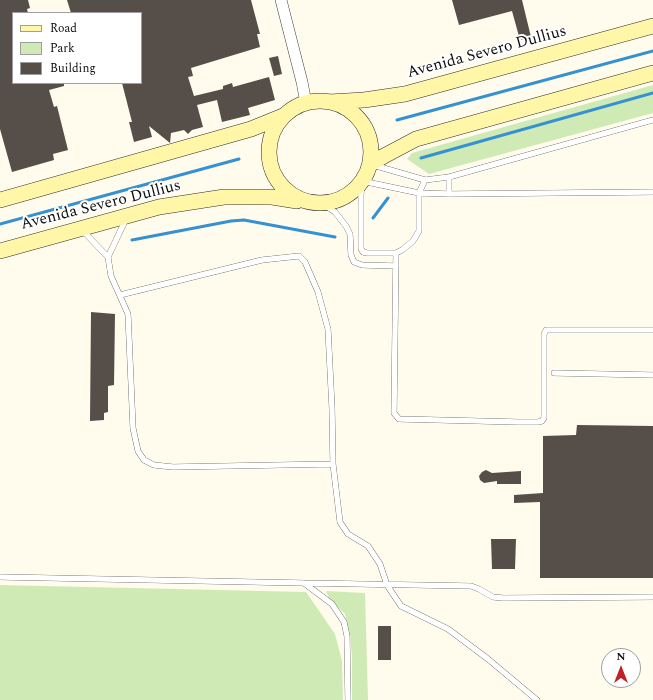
<!DOCTYPE html>
<style>
body{margin:0}
#map{position:relative;width:653px;height:700px;overflow:hidden;background:#fffced;font-family:Spectral,serif}
canvas{display:block}
.legend{position:absolute;left:12px;top:12px;width:130px;height:72px;box-sizing:border-box;background:#fff;border:1px solid #9e9e9e;margin:0;padding:5px 7px;list-style:none;font-size:12px;color:#0d0d0d}
.legend li{display:flex;align-items:center;gap:8px;height:20px}
.legend b{width:20px;border:1px solid #9e9e9e}
.north{position:absolute;left:601px;top:648px;width:40px;height:40px;box-sizing:border-box;background:#fff;border:1px solid #9e9e9e;border-radius:50%;rotate:0deg;font-size:11px;font-weight:700;line-height:16px;text-align:center;color:#0d0d0d}
.north::after{content:'';display:block;margin:auto;width:14px;height:18px;background:#c02127;clip-path:polygon(50% 0,100% 100%,50% 72%,0 100%)}
</style>
<div id="map">
<canvas width="653" height="700"></canvas>
<ul class="legend">
<li><b style="height:5px;background:#fff6a8"></b>Road</li>
<li><b style="height:11px;background:#d0eab5"></b>Park</li>
<li><b style="height:11px;background:#564e49"></b>Building</li>
</ul>
<div class="north">N</div>
</div>
<script>
const context = document.querySelector('canvas').getContext('2d');
context.lineJoin = 'round';
function fill(path, color) { context.fillStyle = color; context.fill(path, 'evenodd'); }
const toPath = rows => new Path2D(rows.map(r => 'M' + r).join(''));
function strokePath(path, color, width, dash) { context.strokeStyle = color; context.lineWidth = width; context.lineCap = dash ? 'butt' : 'round'; context.setLineDash(dash || []); context.stroke(path); }
function write(font, color, halo, rows, align = 'center') {
  context.font = font + ' Spectral,serif'; context.lineWidth = 4; context.setLineDash([]); context.textBaseline = 'middle'; context.strokeStyle = halo; context.fillStyle = color; for (const [text, x, y, turn = 0] of rows) {
    context.save(); context.translate(x, y); context.rotate((+turn || 0) * Math.PI / 180); context.textAlign = isNaN(turn) ? turn : align; if (halo) context.strokeText(text, 0, 0); context.fillText(text, 0, 0); context.restore();
  }
}
fill(toPath([
 [653,85,653,113,429,174,407,159,412,153],
 [0,585,306,592,335,634,342,661,343,700,0,700],
 [326,591,365,593,368,700,352,700,352,657,350,635,345,614,329,598]
]), '#d0eab5');
strokePath(toPath([
 [397,120,653,51],
 [421,158,653,93],
 [373,218,388,198],
 [0,224,239,159],
 [132,240,231,221,244,220,335,237]
]), '#3591d1', 3);
fill(toPath([
 [0,0,28,0,30,8,27,9,28,13,13,13,13,83,64,83,64,86,49,90,54,107,57,106,68,150,53,154,54,160,12,172,0,129],
 [67,0,251,0,260,34,257,34,260,47,191,68,193,76,188,77,194,96,223,89,223,86,232,83,233,87,269,77,275,100,248,108,250,115,222,122,217,100,197,105,203,127,192,130,188,134,184,130,171,133,170,143,149,126,152,137,134,142,129,122,132,122,122,83,141,83,141,13,71,13],
 [452,0,522,0,531,37,520,40,512,11,459,25],
 [278,56,282,74,274,76,269,58],
 [91,312,115,314,114,385,108,386,108,412,104,413,104,420,90,421],
 [577,425,653,426,653,578,540,578,540,502,514,503,514,495,543,493,543,436,576,435],
 [486,470,492,473,521,471,521,484,497,484,497,481,484,483,480,480,479,476,482,472],
 [491,539,516,539,515,569,492,569],
 [378,626,391,626,391,660,378,660]
]), '#564e49');
const service = toPath([
 [653,120,449,177,425,180,419,193,419,231,413,241,402,250,396,253,367,253,363,252,361,249,361,195,362,181,419,193,449,194,653,192],
 [373,165,425,180],
 [449,177,449,194],
 [323,204,335,212,346,226,350,234,351,255,354,262,362,265,396,266],
 [126,219,108,257,111,276,128,314,133,428,138,451,144,460,154,465,173,467,333,464],
 [82,230,108,257],
 [396,253,394,413,399,419,518,422,538,422,542,421,544,418,544,334,546,330,653,330],
 [120,295,262,260,299,256,305,262,318,292,328,329,332,408,333,464,340,522,348,534,368,546,380,564,387,585,401,606,448,629,488,659,537,700],
 [554,373,653,375],
 [0,577,304,583,332,604,344,622,347,636,348,700],
 [304,583,471,586,479,589,493,597,503,598,653,597]
]);
const minor = toPath([
 [281,0,302,82,306,103]
]);
const secondary = toPath([
 '269 152a51 51 0 1 1 102 0a51 51 0 1 1-102 0Z',
 [329,102,364,100,405,94,653,26],
 [370,164,384,156,416,139,653,73],
 [0,200,251,129,283,116],
 [0,251,159,207,224,197,272,197,297,201]
]);
strokePath(service, '#404040', 6);
strokePath(minor, '#404040', 12);
strokePath(secondary, '#2f2f2f', 16);
strokePath(service, '#fff', 5.5);
strokePath(minor, '#fff', 11);
strokePath(secondary, '#fff6a8', 15);
write('16px', '#0d0d0d', '#fff', [
 ["Avenida Severo Dullius",487,53,-15],
 ["Avenida Severo Dullius",101,206,-14]
]);
</script>
